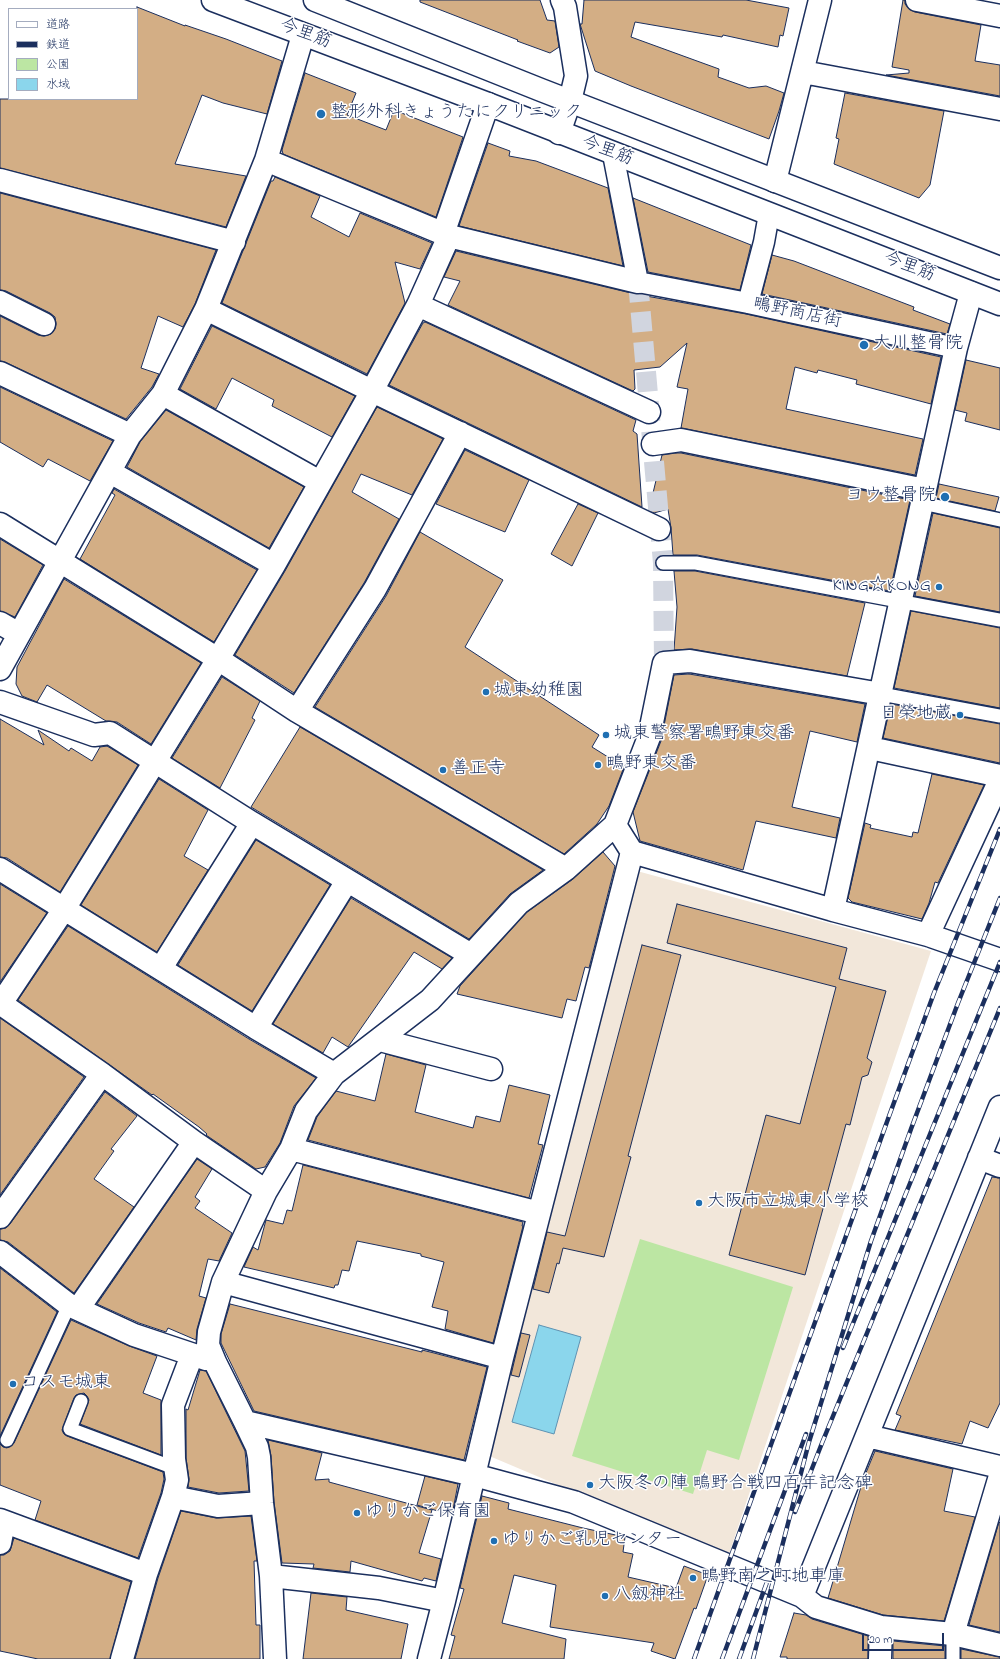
<!DOCTYPE html>
<meta charset="utf-8">
<style>
body{margin:0}
#map{position:relative;width:1000px;height:1659px;overflow:hidden;background:#fff;font-family:"Indie Flower","Klee One",sans-serif}
canvas{display:block}
.legend{position:absolute;left:8px;top:8px;width:130px;height:92px;box-sizing:border-box;background:#fff;border:1px solid #a4acbf;margin:0;padding:5px 7px;list-style:none;font-size:12px;color:#1b2f5e}
.legend li{display:flex;align-items:center;gap:8px;height:20px}
.legend b{width:20px;border:1px solid #a4acbf}
.scale{position:absolute;left:862px;top:1633px;width:82px;height:18px;box-sizing:border-box;border:2px solid #1b2f5e;border-top:0;padding-left:5px;font-size:12px;line-height:14px;white-space:nowrap;color:#1b2f5e;-webkit-text-stroke:3px #fff;paint-order:stroke}
</style>
<div id="map">
<canvas width="1000" height="1659"></canvas>
<ul class="legend">
<li><b style="height:5px;background:#fff"></b>道路</li>
<li><b style="height:5px;background:#1b2f5e"></b>鉄道</li>
<li><b style="height:11px;background:#bce6a3"></b>公園</li>
<li><b style="height:11px;background:#8bd6ec"></b>水域</li>
</ul>
<div class="scale">20 m</div>
</div>
<script>
const context = document.querySelector('canvas').getContext('2d');
context.lineJoin = 'round';
function fill(path, color) { context.fillStyle = color; context.fill(path, 'evenodd'); }
const toPath = rows => new Path2D(rows.map(r => 'M' + r).join(''));
function strokePath(path, color, width, dash) { context.strokeStyle = color; context.lineWidth = width; context.lineCap = dash ? 'butt' : 'round'; context.setLineDash(dash || []); context.stroke(path); }
function write(font, color, halo, rows, align = 'center') {
  context.font = font + ' "Indie Flower","Klee One",sans-serif'; context.lineWidth = 3; context.setLineDash([]); context.textBaseline = 'middle'; context.strokeStyle = halo; context.fillStyle = color; for (const [text, x, y, turn = 0] of rows) {
    context.save(); context.translate(x, y); context.rotate((+turn || 0) * Math.PI / 180); context.textAlign = isNaN(turn) ? turn : align; if (halo) context.strokeText(text, 0, 0); context.fillText(text, 0, 0); context.restore();
  }
}
fill(toPath([
 [637,871,931,951,728,1557,487,1455]
]), '#f2e7da');
fill(toPath([
 [640,1239,793,1287,739,1460,707,1450,693,1494,572,1456]
]), '#bce6a3');
const water = toPath([
 [539,1325,581,1337,554,1434,512,1422,539,1325]
]);
fill(water, '#8bd6ec');
strokePath(water, '#5e93b3', 1);
const building = toPath([
 [420,0,540,0,547,20,555,21,559,47,550,53,517,41,518,40,420,2,420,0],
 [584,0,746,0,789,8,783,36,780,35,778,47,723,35,722,37,635,22,631,37,719,69,718,77,749,88,766,86,784,93,779,111,769,139,631,86,595,71,580,24,582,24,584,0],
 [903,0,905,0,905,4,909,9,915,12,981,25,975,61,1000,65,1000,96,886,75,909,73,909,70,892,67,903,0],
 [137,7,185,26,185,25,226,39,282,61,267,114,223,103,202,95,175,164,246,176,226,227,0,168,0,99,137,99,137,7],
 [305,73,356,93,347,115,386,130,394,110,463,137,436,217,283,154,282,150,305,73],
 [845,93,944,111,930,185,919,198,834,164,839,139,836,138,845,93],
 [488,143,510,151,509,156,536,161,608,188,623,266,459,226,488,143],
 [275,177,320,196,311,217,349,237,360,213,432,243,420,269,395,262,405,303,367,374,222,303,271,181,273,181,275,177],
 [0,193,216,250,195,304,183,327,158,316,141,368,159,374,152,387,126,419,5,362,0,361,0,316,38,335,44,336,51,334,55,329,56,324,55,317,50,313,6,291,0,290,0,193],
 [633,198,751,245,740,290,648,272,633,198],
 [456,251,635,294,746,314,941,357,931,404,856,384,857,380,818,370,817,373,795,367,786,409,923,439,915,475,681,428,688,389,677,387,687,343,660,367,634,370,635,389,633,391,448,305,460,281,444,277,456,251],
 [772,255,794,261,914,307,913,310,950,324,947,334,762,294,772,255],
 [425,322,636,420,633,431,637,434,642,507,389,385,423,323,425,322],
 [212,326,355,396,332,437,272,406,274,400,232,378,216,409,180,389,212,326],
 [966,360,1000,368,1000,430,965,421,967,413,955,410,966,360],
 [0,387,113,441,90,481,48,459,43,467,0,442,0,387],
 [377,407,443,439,412,495,361,474,352,492,399,519,364,583,294,693,235,655,285,571,377,407],
 [166,410,304,487,269,548,127,467,140,442,166,410],
 [465,450,529,480,505,532,436,504,465,450],
 [676,453,681,453,910,500,890,591,697,555,673,555,671,528,668,509,654,513,649,510,662,455,676,453],
 [939,484,999,497,995,511,936,498,939,484],
 [114,489,257,570,214,642,80,559,115,495,112,493,114,489],
 [578,504,598,513,572,566,551,554,578,504],
 [933,513,1000,528,1000,612,915,596,933,513],
 [420,532,503,580,465,647,599,735,592,747,624,767,609,806,597,824,564,854,315,707,386,596,420,532],
 [0,539,43,565,15,617,0,611,0,539],
 [674,571,695,571,865,603,847,676,692,649,674,650,677,607,674,571],
 [64,579,201,663,151,744,117,722,106,721,47,685,37,702,22,696,16,684,17,667,64,579],
 [911,611,1000,628,1000,708,894,688,911,611],
 [689,674,865,704,857,742,810,731,792,807,840,818,836,838,756,821,743,870,640,841,633,812,661,741,674,675,689,674],
 [222,677,260,701,252,718,255,720,220,788,172,758,222,677],
 [891,704,1000,724,1000,763,883,738,891,704],
 [0,719,44,745,38,730,69,751,71,748,92,761,100,747,107,746,138,765,60,892,7,858,0,857,0,719],
 [300,727,543,870,510,894,469,939,251,807,300,727],
 [932,774,984,785,938,883,935,882,929,903,922,919,852,902,848,898,865,823,871,825,870,828,912,837,913,832,918,833,932,774],
 [159,779,208,810,184,856,208,870,157,952,81,905,159,779],
 [256,840,330,885,252,1011,178,965,256,840],
 [603,852,615,866,598,933,589,968,585,967,576,1001,567,999,562,1018,457,994,460,986,527,912,573,879,603,852],
 [0,884,47,913,0,982,0,884],
 [351,898,452,958,442,969,414,952,348,1047,332,1037,323,1053,273,1024,351,898],
 [677,904,847,948,839,979,886,991,867,1058,872,1062,868,1075,862,1077,850,1125,846,1124,805,1275,729,1255,766,1115,800,1124,836,987,667,943,677,904],
 [68,926,249,1039,316,1078,294,1106,280,1143,265,1167,256,1169,206,1135,207,1134,199,1127,153,1094,152,1095,18,1000,68,926],
 [642,945,681,955,628,1156,631,1157,604,1257,563,1248,559,1264,557,1263,549,1293,533,1289,547,1232,565,1236,642,945],
 [0,1018,84,1077,0,1195,0,1018],
 [386,1054,426,1065,415,1112,473,1128,476,1116,500,1122,509,1085,550,1095,538,1144,543,1145,529,1198,308,1140,317,1117,336,1091,375,1101,386,1054],
 [105,1092,137,1116,111,1149,114,1151,94,1179,134,1207,74,1293,8,1242,0,1240,0,1229,6,1228,10,1224,105,1092],
 [197,1159,212,1169,195,1197,200,1201,195,1208,232,1233,219,1261,208,1259,199,1296,206,1298,197,1329,196,1340,168,1328,166,1332,139,1323,97,1304,197,1159],
 [303,1165,523,1222,522,1226,523,1226,493,1343,445,1329,448,1311,432,1307,444,1262,421,1256,421,1254,357,1241,349,1271,342,1270,338,1285,335,1285,334,1288,244,1267,253,1247,258,1250,266,1220,283,1224,287,1210,292,1211,303,1165],
 [992,1177,1000,1178,1000,1403,988,1428,970,1421,962,1444,895,1430,901,1416,896,1414,992,1177],
 [0,1268,57,1312,0,1436,0,1268],
 [230,1304,422,1352,422,1350,434,1353,487,1367,464,1460,254,1411,221,1343,221,1334,230,1304],
 [71,1320,129,1346,157,1356,143,1393,161,1400,161,1455,80,1424,89,1400,87,1396,84,1393,76,1395,74,1398,62,1430,64,1434,67,1436,163,1472,164,1479,161,1493,138,1558,35,1520,41,1501,0,1485,0,1444,3,1447,7,1448,14,1443,71,1320],
 [521,1333,530,1335,519,1377,511,1375,521,1333],
 [200,1370,206,1371,245,1451,249,1491,219,1493,188,1487,189,1479,186,1458,186,1409,188,1410,200,1370],
 [268,1440,322,1453,315,1480,329,1479,329,1482,432,1510,419,1553,441,1559,436,1581,424,1578,422,1581,351,1561,350,1572,313,1568,314,1564,282,1563,274,1502,271,1456,268,1440],
 [875,1451,953,1469,944,1511,975,1517,944,1621,883,1615,828,1598,863,1480,875,1451],
 [425,1476,458,1484,452,1515,417,1505,425,1476],
 [482,1496,509,1503,508,1509,583,1528,625,1537,623,1552,633,1554,628,1577,676,1588,684,1566,708,1575,696,1609,694,1608,675,1659,651,1651,654,1643,550,1627,556,1585,514,1575,502,1623,566,1639,564,1659,449,1659,455,1636,451,1635,464,1589,460,1588,482,1496],
 [181,1511,216,1518,251,1516,257,1561,254,1561,256,1625,260,1625,260,1659,135,1659,158,1578,181,1511],
 [999,1522,1000,1523,1000,1632,969,1625,999,1522],
 [14,1538,131,1582,110,1659,38,1659,0,1651,0,1555,4,1555,10,1551,14,1538],
 [311,1593,347,1597,346,1610,408,1624,401,1659,303,1659,311,1593],
 [794,1613,806,1615,812,1619,868,1636,868,1659,787,1659,787,1657,780,1657,794,1613],
 [893,1641,945,1646,945,1659,893,1659,893,1641],
 [961,1649,1000,1657,1000,1659,961,1659,961,1649]
]);
fill(building, '#d3ae85');
strokePath(building, '#1b2f5e', 1);
strokePath(toPath([
 [638,282,663,563,664,663]
]), '#d1d5df', 20, [20, 10]);
const service = toPath([
 [922,503,1000,520],
 [663,563,696,563,1000,620],
 [881,694,1000,716],
 [81,1401,70,1429,177,1469],
 [7,1440,69,1305],
 [953,1659,953,1634]
]);
const pedestrian = toPath([
 [613,154,638,282,748,303,956,348],
 [748,303,764,242,769,214]
]);
const minor = toPath([
 [917,0,1000,16],
 [803,72,1000,109],
 [559,133,570,101,576,76,565,7,562,0],
 [266,160,449,236,638,282],
 [0,180,234,242],
 [775,181,820,0],
 [443,234,488,104],
 [0,302,44,324],
 [418,305,649,412],
 [206,309,372,391,659,529],
 [0,373,130,435],
 [163,394,320,482],
 [653,444,681,440,925,490],
 [110,472,274,565],
 [0,524,218,659,297,711,566,869],
 [0,623,19,634],
 [0,669,130,435,163,394,206,309,266,160,303,35],
 [0,702,94,735,110,733,252,823,471,955],
 [297,711,375,589,460,433],
 [870,748,1000,776],
 [615,825,632,852,833,910,928,935,1000,960],
 [0,869,256,1028,334,1074],
 [833,910,956,348,971,293],
 [928,935,1000,780],
 [161,968,252,823],
 [0,1003,102,1074,194,1142,266,1191],
 [0,1005,64,909,218,659,274,565,372,391,418,305,449,236],
 [256,1028,347,881],
 [380,1040,491,1069],
 [291,1149,539,1213],
 [979,1158,1000,1166],
 [0,1217,102,1074],
 [0,1252,69,1305,134,1335,206,1359],
 [223,1282,502,1358],
 [78,1309,194,1142],
 [245,1422,474,1475,574,1502,802,1596,816,1607,881,1627,953,1634,1000,1645],
 [876,1438,1000,1467],
 [173,1497,218,1506,262,1503],
 [0,1520,146,1574],
 [0,1543,4,1522],
 [271,1576,379,1588,444,1601],
 [802,1596,1000,1107],
 [953,1634,1000,1476],
 [122,1659,146,1574,173,1497,177,1480,174,1459,173,1405,192,1355],
 [275,1659,271,1576,262,1503,259,1457,257,1447,245,1422,215,1362,208,1345,209,1332,223,1282,266,1191,291,1149,306,1111,334,1074,430,1000,519,903,566,869,615,825,649,737,664,663,690,661,881,694],
 [429,1659,444,1601,502,1358,632,852],
 [880,1659,881,1627]
]);
const primary = toPath([
 [213,0,488,104,1000,304],
 [315,0,541,90,1000,268]
]);
strokePath(service, '#1b2f5e', 16);
strokePath(pedestrian, '#1b2f5e', 23);
strokePath(minor, '#1b2f5e', 25);
strokePath(primary, '#1b2f5e', 25);
strokePath(service, '#fff', 13);
strokePath(pedestrian, '#fff', 20);
strokePath(minor, '#fff', 22);
strokePath(primary, '#fff', 22);
const rail = toPath([
 [843,1348,1000,962],
 [795,1512,822,1443,1000,1008],
 [694,1659,888,1119,934,993,1000,829],
 [722,1659,806,1434],
 [739,1659,767,1582],
 [753,1659,809,1442,871,1241,911,1129,958,1003,1000,898]
]);
strokePath(rail, '#1b2f5e', 4.5);
strokePath(rail, '#fff', 3, [9]);
for (const [x, y, r, color] of [
 [321,114,5,"#1f6fb2"],
 [864,345,5,"#1f6fb2"],
 [945,497,5,"#1f6fb2"],
 [939,587,4,"#1f6fb2"],
 [486,692,4,"#1f6fb2"],
 [960,715,4,"#1f6fb2"],
 [606,735,4,"#1f6fb2"],
 [598,765,4,"#1f6fb2"],
 [443,770,4,"#1f6fb2"],
 [699,1203,4,"#1f6fb2"],
 [13,1384,4,"#1f6fb2"],
 [590,1485,4,"#1f6fb2"],
 [357,1513,4,"#1f6fb2"],
 [494,1541,4,"#1f6fb2"],
 [693,1578,4,"#1f6fb2"],
 [605,1596,4,"#1f6fb2"]
]) { const dot = new Path2D(); dot.arc(x, y, r, 0, 2 * Math.PI); context.fillStyle = color; context.fill(dot); strokePath(dot, '#fff', 1.5); }
write('18px', '#1b2f5e', '#fff', [
 ["今里筋",305,35,21],
 ["今里筋",607,152,21],
 ["今里筋",909,268,21],
 ["鴫野商店街",797,314,12]
]);
write('18px', '#1b2f5e', '#fff', [
 ["整形外科きょうたにクリニック",330,114],
 ["大川整骨院",873,345],
 ["ヨウ整骨院",936,497,"right"],
 ["KING☆KONG",931,587,"right"],
 ["城東幼稚園",494,692],
 ["日榮地蔵",952,715,"right"],
 ["城東警察署鴫野東交番",614,735],
 ["鴫野東交番",606,765],
 ["善正寺",451,770],
 ["大阪市立城東小学校",707,1203],
 ["コスモ城東",21,1384],
 ["大阪冬の陣 鴫野合戦四百年記念碑",598,1485],
 ["ゆりかご保育園",365,1513],
 ["ゆりかご乳児センター",502,1541],
 ["鴫野南之町地車庫",701,1578],
 ["八劔神社",613,1596]
], 'left');
</script>
